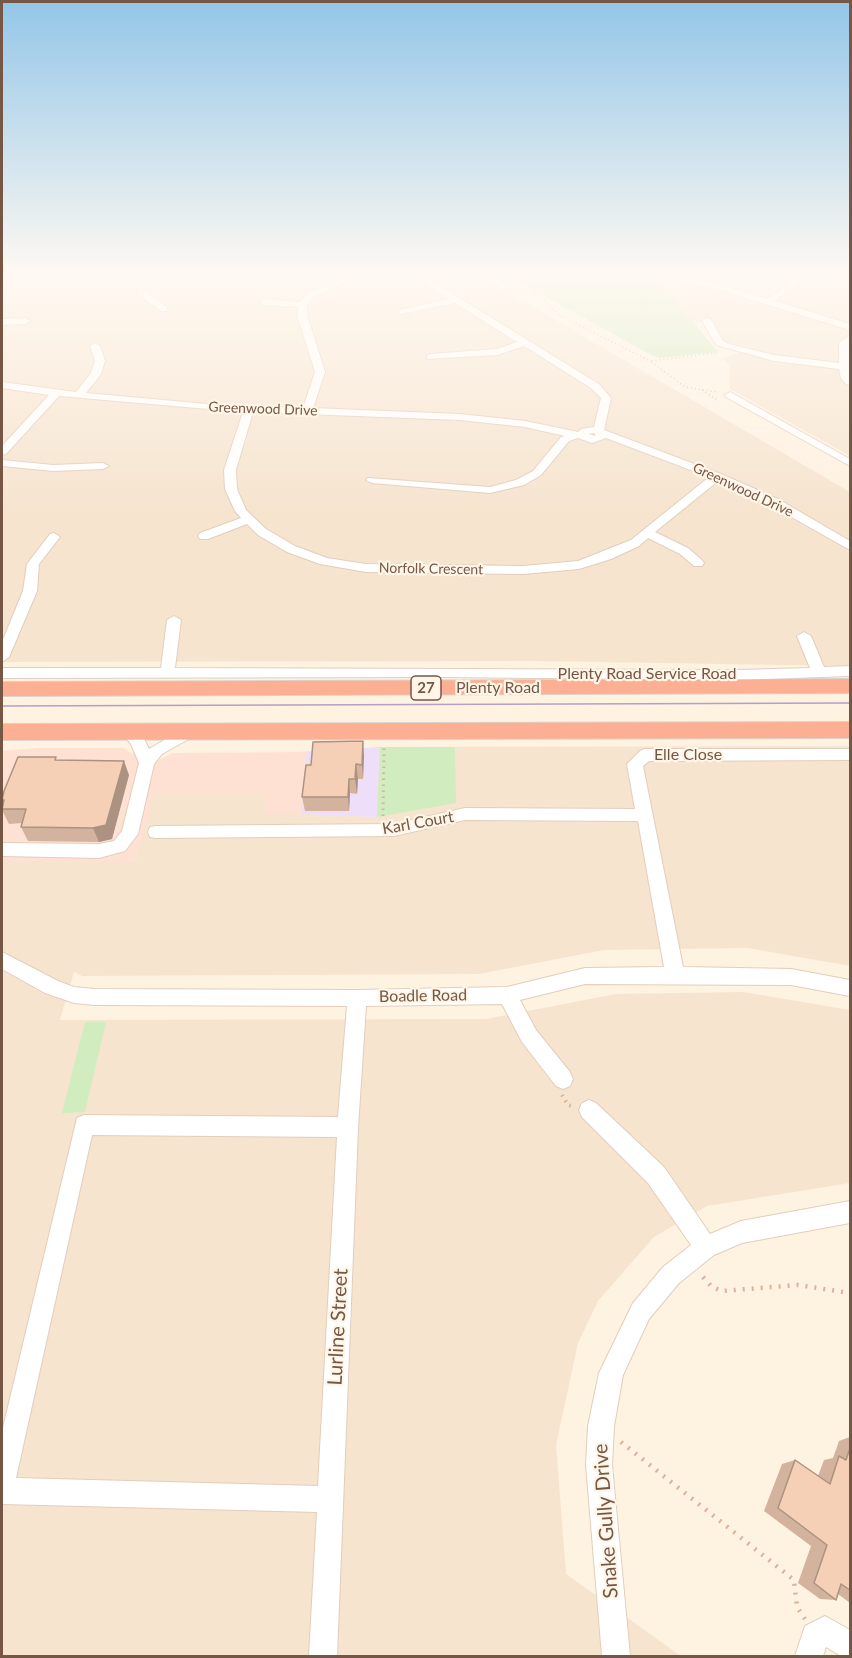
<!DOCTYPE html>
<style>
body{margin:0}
#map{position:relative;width:852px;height:1658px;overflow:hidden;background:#fef2e1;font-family:Lato,sans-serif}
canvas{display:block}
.frame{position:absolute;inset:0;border:3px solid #765746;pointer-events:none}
</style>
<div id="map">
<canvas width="852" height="1658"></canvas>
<div class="frame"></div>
</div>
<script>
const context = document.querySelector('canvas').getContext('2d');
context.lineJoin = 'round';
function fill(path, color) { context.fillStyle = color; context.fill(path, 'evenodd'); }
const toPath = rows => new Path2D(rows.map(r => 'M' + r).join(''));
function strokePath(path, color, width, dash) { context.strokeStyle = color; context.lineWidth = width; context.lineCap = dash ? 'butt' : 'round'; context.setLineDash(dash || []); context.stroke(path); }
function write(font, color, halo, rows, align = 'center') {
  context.font = font + ' Lato,sans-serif'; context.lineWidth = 4.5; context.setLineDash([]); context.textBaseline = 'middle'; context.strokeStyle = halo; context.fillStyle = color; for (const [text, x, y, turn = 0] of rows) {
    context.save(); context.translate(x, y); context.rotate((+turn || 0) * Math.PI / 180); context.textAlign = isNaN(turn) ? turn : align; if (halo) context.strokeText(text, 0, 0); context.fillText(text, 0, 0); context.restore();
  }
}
fill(toPath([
 [2,277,482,277,850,492,850,666,533,661,2,662],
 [656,277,850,277,850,456,730,389,729,366,724,358,753,347,726,343,707,322,694,323],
 [850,746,850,966,748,948,604,950,479,974,82,976,74,972,60,1020,486,1019,616,994,743,992,850,1010,850,1183,707,1206,654,1237,598,1301,578,1343,556,1445,566,1574,681,1656,2,1656,2,862,135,862,161,760,172,753,281,753,380,747]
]), '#f6e4cf');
fill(toPath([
 [38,748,123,748,131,753,161,759,172,753,307,752,302,814,265,813,265,793,153,793,135,862,2,862,2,751]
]), '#ffe1d3');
fill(toPath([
 [380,747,377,817,302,814,307,752]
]), '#efdefa');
fill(toPath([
 [510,277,656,277,718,352,659,358,653,356],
 [380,747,455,747,456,803,377,817],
 [85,1022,106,1022,85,1112,62,1113]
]), '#d1ecbf');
const minor = toPath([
 [134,277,142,277,146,292,167,307,167,311,161,311,139,295,134,277],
 [345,277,356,277,314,297,307,305,308,318,325,372,313,408,460,414,525,421,578,432,581,429,594,427,601,398,591,388,524,346,498,355,427,359,427,355,430,354,497,349,517,342,455,303,399,314,399,310,449,299,415,277,425,277,599,384,611,398,604,430,721,474,778,499,850,541,850,550,770,505,718,481,655,532,688,548,702,560,704,563,702,566,694,566,680,554,648,538,639,546,611,559,579,569,523,574,366,572,320,564,287,552,258,535,247,524,208,539,200,539,198,536,200,533,241,518,235,511,225,489,224,470,243,412,59,396,6,454,2,455,2,446,49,395,2,388,2,382,76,392,91,373,95,361,90,346,95,343,100,346,105,361,101,374,86,393,207,404,303,408,315,372,298,318,298,307,264,305,260,302,264,299,300,302,308,293,345,277],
 [253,412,460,420,525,427,565,436,561,437,533,471,516,480,490,487,368,478,366,480,372,483,490,493,524,485,541,475,569,441,578,438,592,443,606,438,709,477,631,540,578,561,523,566,366,564,327,558,295,546,266,529,246,510,237,489,236,470,253,412],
 [594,433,596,436,588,434,594,433],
 [662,277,678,277,721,285,767,299,798,277,807,277,775,301,850,324,850,330,719,290,662,277],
 [707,318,712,321,723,341,729,344,774,355,839,363,839,343,850,335,850,385,846,384,841,378,839,369,774,361,716,345,702,321,707,318],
 [2,319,25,318,30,321,25,324,2,325,2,319],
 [730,392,850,459,850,466,726,397,725,395,730,392],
 [2,460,53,465,103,463,109,466,103,469,53,471,2,466,2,460],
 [54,533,60,537,39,564,37,591,9,657,2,662,2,642,23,591,27,564,50,534,54,533],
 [174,616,181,620,175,668,737,670,810,668,797,636,804,632,811,636,824,667,850,666,850,676,737,680,440,677,2,678,2,668,161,668,167,620,174,616],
 [128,726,133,727,143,737,149,749,186,727,196,727,199,731,196,735,162,754,154,764,138,834,125,851,99,858,2,856,2,843,99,844,114,841,122,831,139,763,131,744,120,731,123,727,128,726],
 [645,749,850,749,850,760,649,761,643,766,683,967,791,969,850,980,850,996,791,985,585,984,520,1000,536,1030,570,1072,573,1079,570,1086,563,1089,556,1086,522,1042,502,1004,366,1006,358,1128,337,1656,309,1656,317,1512,2,1504,2,1432,77,1118,84,1115,338,1117,347,1006,94,1005,74,1003,45,993,2,969,2,952,58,981,74,987,94,989,357,990,507,987,585,968,664,967,638,821,465,820,394,836,156,838,150,837,148,832,150,827,156,826,394,824,465,808,635,809,627,764,640,751,645,749],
 [92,1135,337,1137,318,1486,16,1478,92,1135],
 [589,1100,596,1103,664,1167,710,1234,741,1221,850,1201,850,1223,742,1243,714,1255,679,1283,649,1319,623,1375,614,1426,612,1465,630,1656,602,1656,586,1465,588,1426,599,1373,633,1303,663,1267,691,1245,648,1183,582,1117,579,1110,582,1103,589,1100],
 [825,1616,850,1630,850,1656,841,1656,826,1647,823,1656,795,1656,805,1626,825,1616]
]);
const highway = toPath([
 [850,679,850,693,2,696,2,682,850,679],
 [850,722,850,738,2,740,2,724,850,722]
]);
strokePath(minor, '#e2cebc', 2);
strokePath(highway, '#dbd3cf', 2);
strokePath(toPath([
 [498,277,513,287,541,297,559,315,650,361],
 [635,277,636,290,649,309],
 [716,353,650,361,685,387,717,392],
 [702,390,719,401]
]), '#d9b39a', 1.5, [1, 3]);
strokePath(toPath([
 [383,816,384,745]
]), '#d9b39a', 3, [1.5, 4.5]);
strokePath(toPath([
 [562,1095,568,1105,574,1107]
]), '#d9b39a', 4, [1.5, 5]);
strokePath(toPath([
 [703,1277,712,1287,722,1291,798,1285,850,1293],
 [621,1442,794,1580,797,1607,805,1619]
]), '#d9b39a', 4.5, [2, 7]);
fill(minor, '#fff');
fill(highway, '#fcaf93');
strokePath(toPath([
 [2,706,850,703]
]), '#b59fc7', 1.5);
fill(toPath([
 [364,756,363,779,358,779,357,794,350,793,349,811,305,811,302,797,311,765],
 [58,760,129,775,112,839,99,842,28,841,21,827,22,823,9,824,2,810,3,803,2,800],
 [850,1437,850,1603,838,1594,836,1600,820,1599,798,1583,811,1546,764,1511,782,1464,795,1460,818,1476,824,1460,833,1458,839,1441]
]), '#d3b39d');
fill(toPath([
 [363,741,364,756,363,779,362,765],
 [124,761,129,775,112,839,99,842,93,828],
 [356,764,358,779,357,794,355,779],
 [349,779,350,793,349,811,348,797]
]), '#ac9280');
const building = toPath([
 [363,741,362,765,356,764,355,779,349,779,348,797,302,797,306,765,311,765,313,742,363,741],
 [18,757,56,757,55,760,124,761,106,825,93,828,21,827,26,809,2,809,4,800,2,800,4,791,18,757],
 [850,1448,850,1590,841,1584,836,1600,814,1583,827,1545,778,1508,795,1460,830,1484,839,1456,846,1460,850,1448]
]);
fill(building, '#f5d0b7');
strokePath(building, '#ac9280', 1.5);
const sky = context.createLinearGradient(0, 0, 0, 509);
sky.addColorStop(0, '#93c6e8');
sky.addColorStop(0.54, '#fff9f2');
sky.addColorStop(1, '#fff9f200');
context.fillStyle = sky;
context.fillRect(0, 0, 852, 509);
write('14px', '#765746', '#fff6e8', [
 ["Greenwood Drive",263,409,2],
 ["Greenwood Drive",743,490,25],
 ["Norfolk Crescent",431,569,1]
]);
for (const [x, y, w] of [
 [426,688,30]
]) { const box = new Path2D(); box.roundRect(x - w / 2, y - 12, w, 24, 4.5); context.fillStyle = '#fff6e8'; context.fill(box); strokePath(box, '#765746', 1.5); }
write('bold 15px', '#765746', null, [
 ["27",426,688]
]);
write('16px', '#765746', '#fff6e8', [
 ["Plenty Road Service Road",647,674],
 ["Plenty Road",498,688],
 ["Elle Close",688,755],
 ["Karl Court",418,823,-10],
 ["Boadle Road",423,996,-1]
]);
write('20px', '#765746', '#fff6e8', [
 ["Lurline Street",338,1327,-87],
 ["Snake Gully Drive",606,1521,-94]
]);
</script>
